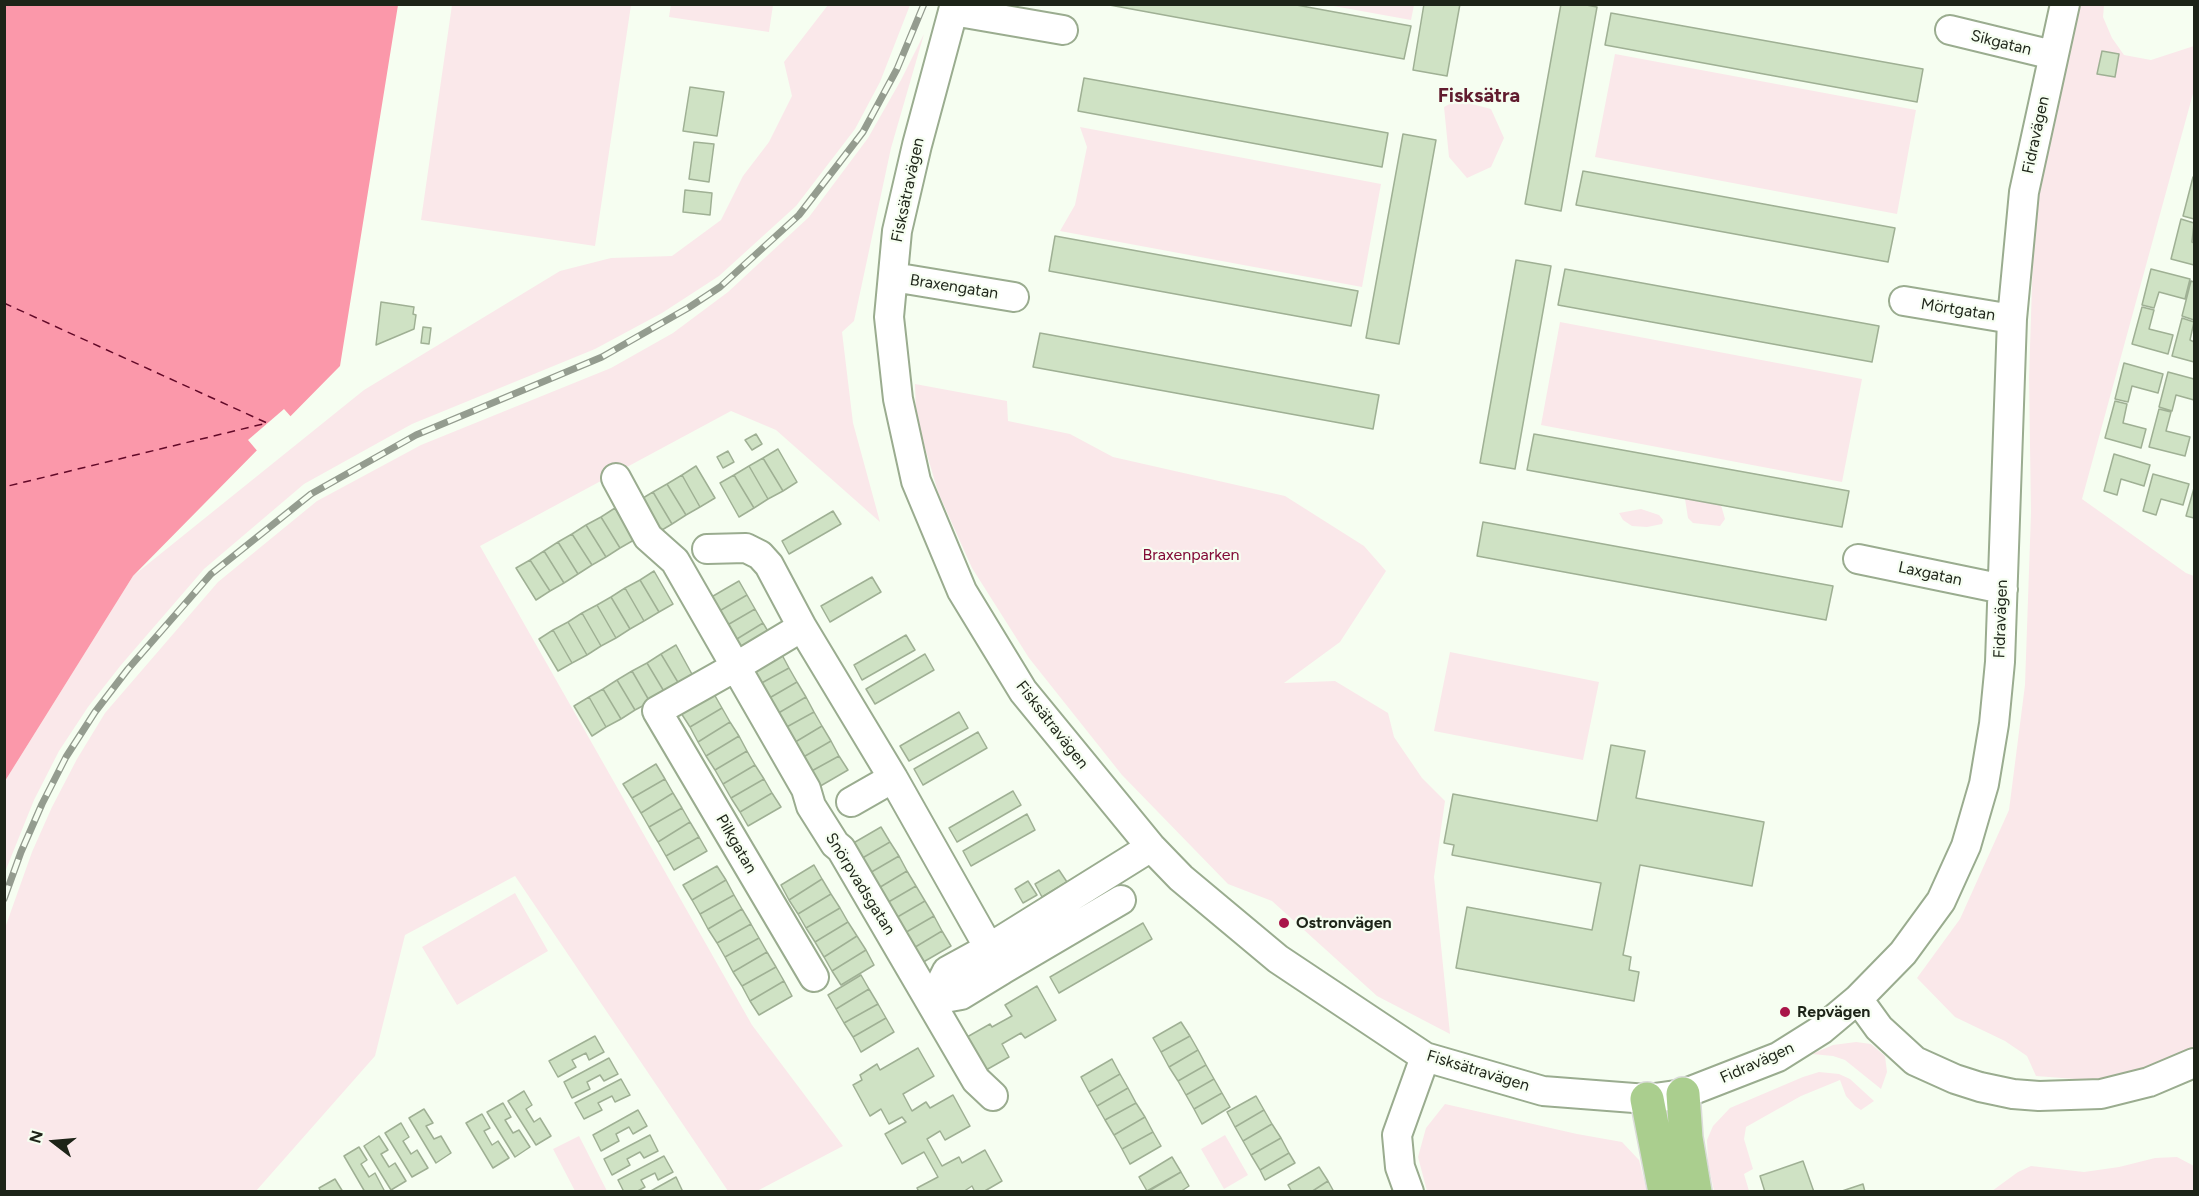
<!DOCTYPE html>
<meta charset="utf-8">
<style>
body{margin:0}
#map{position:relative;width:2199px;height:1196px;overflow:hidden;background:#f6fef1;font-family:Figtree,sans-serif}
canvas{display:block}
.frame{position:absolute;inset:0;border:6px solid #1d2418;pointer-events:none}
.north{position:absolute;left:24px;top:1112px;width:60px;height:60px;-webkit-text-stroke:4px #f6fef1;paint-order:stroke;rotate:286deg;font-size:16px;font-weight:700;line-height:24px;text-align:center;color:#1d2418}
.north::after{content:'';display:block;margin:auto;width:21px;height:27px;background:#1d2418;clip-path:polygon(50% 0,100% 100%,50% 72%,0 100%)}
</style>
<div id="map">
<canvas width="2199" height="1196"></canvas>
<div class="frame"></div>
<div class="north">N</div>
</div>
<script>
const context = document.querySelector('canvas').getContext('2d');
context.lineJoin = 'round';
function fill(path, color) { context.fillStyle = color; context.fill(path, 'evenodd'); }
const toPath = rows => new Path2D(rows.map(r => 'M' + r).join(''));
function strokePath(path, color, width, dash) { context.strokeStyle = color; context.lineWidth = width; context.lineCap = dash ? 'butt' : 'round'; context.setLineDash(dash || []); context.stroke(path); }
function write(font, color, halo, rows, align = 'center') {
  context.font = font + ' Figtree,sans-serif'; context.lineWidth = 4.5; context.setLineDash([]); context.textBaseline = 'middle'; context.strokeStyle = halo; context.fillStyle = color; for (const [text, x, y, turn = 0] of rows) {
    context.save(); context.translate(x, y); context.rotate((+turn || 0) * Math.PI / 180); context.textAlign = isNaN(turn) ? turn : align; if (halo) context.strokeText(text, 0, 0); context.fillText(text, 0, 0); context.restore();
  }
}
fill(toPath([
 [671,4,773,4,773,5,769,32,669,17],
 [452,5,631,5,595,246,421,220],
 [828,5,910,5,880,82,855,129,796,206,719,276,662,313,595,349,412,424,304,484,204,569,121,665,88,707,59,751,34,800,5,872,5,781,133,576,364,390,560,271,611,258,672,256,721,220,743,176,769,142,792,96,784,62],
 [1328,5,1414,5,1411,20],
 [2071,5,2104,5,2103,17,2112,38,2124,55,2151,60,2194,46,2194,90,2082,499,2186,573,2194,576,2194,1048,2146,1070,2101,1081,2036,1076,2027,1056,2005,1041,1955,1017,1917,978,1960,919,2009,810,2025,685,2031,513,2029,378,2035,192],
 [924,34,891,148,854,321,842,332,853,423,880,522,776,430,731,411,480,546,752,1025,843,1146,757,1191,728,1191,515,876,405,935,375,1056,256,1191,5,1192,5,928,32,852,52,807,77,759,105,713,218,582,317,501,421,445,611,368,673,333,728,292,809,217,868,138,901,80],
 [1615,54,1916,110,1897,214,1595,157],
 [1457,100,1491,109,1504,138,1491,167,1467,178,1449,157,1444,107],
 [1080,127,1381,184,1362,287,1060,231,1075,205,1087,147],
 [1560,322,1862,379,1842,482,1541,425],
 [915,384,1007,401,1008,421,1070,434,1113,457,1285,496,1364,546,1386,571,1340,642,1284,683,1335,681,1388,713,1394,737,1422,778,1445,801,1434,877,1450,1034,1377,996,1272,901,1228,884,1122,775,1029,658,972,568,938,492,916,417],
 [1685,499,1721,505,1725,519,1720,526,1693,523,1688,518],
 [1641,509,1659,515,1663,520,1662,524,1647,527,1632,526,1623,520,1619,513],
 [1450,652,1599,682,1583,760,1434,731],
 [515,893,548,951,457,1005,422,947],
 [1856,1042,1871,1044,1885,1056,1887,1072,1881,1089,1845,1060,1833,1056,1812,1054,1833,1045],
 [1819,1072,1839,1074,1850,1079,1874,1101,1861,1110,1855,1106,1846,1096,1840,1080,1801,1096,1746,1127,1744,1139,1753,1169,1744,1174,1749,1191,1714,1191,1708,1163,1707,1140,1713,1126,1730,1108,1803,1077],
 [1445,1104,1577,1134,1622,1142,1639,1160,1647,1191,1427,1191,1418,1157,1426,1128],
 [1225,1135,1248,1175,1224,1189,1201,1149],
 [579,1136,607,1191,575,1191,553,1149],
 [2177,1157,2194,1166,2194,1191,1992,1191,2018,1172,2031,1166,2084,1172,2119,1167,2155,1158]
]), '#fae8ea');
fill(toPath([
 [5,5,398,5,340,366,133,576,5,781]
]), '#fb98aa');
fill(toPath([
 [284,409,293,419,259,453,248,440]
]), '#f6fef1');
strokePath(toPath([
 [4,303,267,423,4,487]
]), '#620928', 1.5, [8, 6]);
const building = toPath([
 [1104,4,1291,4,1411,26,1404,59,1104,4],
 [1424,4,1460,4,1447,76,1413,70,1424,4],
 [1561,4,1581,4,1597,7,1561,211,1525,204,1561,4],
 [1611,13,1923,69,1917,102,1605,45,1611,13],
 [2102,51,2119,54,2115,77,2097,74,2102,51],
 [1084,78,1388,133,1382,167,1078,111,1084,78],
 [690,87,724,92,717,136,683,131,690,87],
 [1403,134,1436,140,1399,344,1366,338,1403,134],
 [694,142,714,144,709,182,689,179,694,142],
 [1583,171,1895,228,1888,262,1576,205,1583,171],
 [2193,177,2194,177,2194,219,2183,216,2193,177],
 [685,190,712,193,710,215,683,212,685,190],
 [2181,219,2194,223,2192,242,2194,243,2194,265,2171,259,2181,219],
 [1055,236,1358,291,1351,326,1049,271,1055,236],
 [1516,260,1551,266,1515,469,1480,463,1516,260],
 [1565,269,1879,326,1872,362,1558,305,1565,269],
 [2151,269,2190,279,2185,299,2159,292,2154,308,2142,305,2151,269],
 [2191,281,2194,282,2194,320,2182,316,2191,281],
 [381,302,414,307,413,314,416,315,414,329,376,345,381,302],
 [2142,307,2154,310,2149,329,2173,335,2168,354,2132,344,2142,307],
 [2182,318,2194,322,2190,340,2194,342,2194,362,2172,356,2182,318],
 [423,327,431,328,429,344,421,343,423,327],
 [1040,333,1379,395,1373,429,1033,367,1040,333],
 [2124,363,2163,374,2158,393,2132,386,2128,402,2115,399,2124,363],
 [2168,372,2194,379,2194,400,2176,395,2172,411,2159,407,2168,372],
 [2115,401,2127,404,2123,423,2146,429,2141,448,2105,438,2115,401],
 [2159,409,2171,412,2166,431,2190,437,2185,456,2149,447,2159,409],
 [756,434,762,444,752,450,745,440,756,434],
 [1534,434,1849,491,1842,527,1527,470,1534,434],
 [778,449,797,482,783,491,763,458,778,449],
 [728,451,734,462,723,468,717,457,728,451],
 [2114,454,2150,465,2144,486,2121,479,2117,495,2104,491,2114,454],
 [763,458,783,491,768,499,749,466,763,458],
 [696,466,715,498,700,507,682,475,696,466],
 [749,466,768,499,754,508,734,475,749,466],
 [2153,474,2189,484,2183,505,2161,499,2156,515,2143,511,2153,474],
 [682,475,700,507,686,515,667,484,682,475],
 [734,475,754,508,739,517,720,483,734,475],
 [667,484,686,515,672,524,653,492,667,484],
 [2194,488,2194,518,2186,516,2194,488],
 [653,492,672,524,657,533,638,501,653,492],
 [615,508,634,540,620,548,601,517,615,508],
 [833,511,841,524,789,554,782,541,833,511],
 [601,517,620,548,606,557,586,525,601,517],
 [1483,522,1833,586,1826,620,1477,556,1483,522],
 [586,525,606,557,592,565,572,534,586,525],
 [572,534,592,565,578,574,558,542,572,534],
 [558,542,578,574,564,583,544,551,558,542],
 [544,551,564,583,550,591,530,560,544,551],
 [530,560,550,591,536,600,516,568,530,560],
 [654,571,673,604,659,612,640,580,654,571],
 [872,577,881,592,830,622,821,606,872,577],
 [640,580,659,612,644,621,625,588,640,580],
 [739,581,747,595,716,613,708,599,739,581],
 [625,588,644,621,630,629,611,597,625,588],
 [747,595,755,609,724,627,716,613,747,595],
 [611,597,630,629,616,638,597,605,611,597],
 [597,605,616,638,601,646,582,613,597,605],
 [755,609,763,623,732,642,724,627,755,609],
 [582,613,601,646,587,655,568,622,582,613],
 [568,622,587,655,572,663,553,630,568,622],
 [763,623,772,638,740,656,732,642,763,623],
 [553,630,572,663,558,671,539,639,553,630],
 [906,635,915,650,862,680,854,665,906,635],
 [676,645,693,676,679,684,661,654,676,645],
 [781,653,789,668,758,685,750,671,781,653],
 [661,654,679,684,665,693,647,663,661,654],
 [925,654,934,670,875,704,866,689,925,654],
 [647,663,665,693,650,702,632,671,647,663],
 [789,668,797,682,766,700,758,685,789,668],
 [632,671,650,702,635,710,617,680,632,671],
 [617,680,635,710,621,719,603,689,617,680],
 [797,682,806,697,775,715,766,700,797,682],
 [603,689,621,719,606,727,589,697,603,689],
 [714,694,722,708,690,727,681,713,714,694],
 [589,697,606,727,592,736,574,706,589,697],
 [806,697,814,712,783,729,775,715,806,697],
 [722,708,730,722,698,742,690,727,722,708],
 [814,712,822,726,792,744,783,729,814,712],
 [959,712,968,728,909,761,900,746,959,712],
 [730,722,739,736,706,756,698,742,730,722],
 [822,726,831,741,800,759,792,744,822,726],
 [978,732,987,748,923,785,914,769,978,732],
 [739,736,747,751,715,770,706,756,739,736],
 [831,741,839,756,808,773,800,759,831,741],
 [1611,745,1645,751,1636,798,1764,822,1752,886,1640,865,1623,955,1631,957,1629,970,1639,972,1634,1001,1456,968,1467,907,1592,930,1601,883,1452,855,1454,845,1444,843,1453,794,1597,821,1611,745],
 [747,751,755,765,723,784,715,770,747,751],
 [839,756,848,770,817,788,808,773,839,756],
 [656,764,665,779,632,798,623,784,656,764],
 [755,765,764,779,731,798,723,784,755,765],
 [665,779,673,793,641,813,632,798,665,779],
 [764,779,772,793,740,812,731,798,764,779],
 [1013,791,1021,805,957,842,949,828,1013,791],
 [673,793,682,808,649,827,641,813,673,793],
 [772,793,781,807,748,826,740,812,772,793],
 [682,808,690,822,658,842,649,827,682,808],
 [1027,814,1035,830,971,866,963,851,1027,814],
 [690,822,699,837,666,856,658,842,690,822],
 [881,827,890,842,859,860,850,845,881,827],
 [699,837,707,851,674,870,666,856,699,837],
 [890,842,899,856,868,874,859,860,890,842],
 [899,856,907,871,877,889,868,874,899,856],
 [814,865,822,879,789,900,781,885,814,865],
 [717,866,726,880,692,900,683,885,717,866],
 [1059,870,1067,882,1042,897,1035,884,1059,870],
 [907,871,916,886,885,904,877,889,907,871],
 [822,879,831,894,798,914,789,900,822,879],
 [726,880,734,895,700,914,692,900,726,880],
 [1028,881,1037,895,1023,903,1015,889,1028,881],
 [916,886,925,901,894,919,885,904,916,886],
 [831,894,840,908,806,928,798,914,831,894],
 [734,895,742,909,708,929,700,914,734,895],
 [925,901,934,916,903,934,894,919,925,901],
 [840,908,848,922,815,942,806,928,840,908],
 [742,909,751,924,717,943,708,929,742,909],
 [934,916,942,931,912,949,903,934,934,916],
 [848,922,857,936,824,957,815,942,848,922],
 [1143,923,1152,939,1059,993,1050,977,1143,923],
 [751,924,759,938,725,957,717,943,751,924],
 [942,931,951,946,920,964,912,949,942,931],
 [857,936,866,950,832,971,824,957,857,936],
 [759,938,767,952,733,972,725,957,759,938],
 [866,950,874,965,841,985,832,971,866,950],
 [767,952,776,967,742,986,733,972,767,952],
 [776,967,784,981,750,1001,742,986,776,967],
 [861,975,869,989,836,1009,828,995,861,975],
 [784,981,792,996,759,1015,750,1001,784,981],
 [1037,986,1056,1020,1025,1038,1021,1033,1002,1044,1009,1057,979,1074,960,1041,990,1024,992,1027,1012,1016,1005,1005,1037,986],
 [869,989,878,1004,844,1023,836,1009,869,989],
 [878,1004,886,1018,853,1037,844,1023,878,1004],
 [886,1018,894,1032,861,1052,853,1037,886,1018],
 [1181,1022,1190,1036,1161,1052,1153,1038,1181,1022],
 [595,1036,604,1052,589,1060,586,1053,572,1060,576,1067,558,1077,549,1061,595,1036],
 [1190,1036,1198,1050,1169,1067,1161,1052,1190,1036],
 [918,1048,934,1076,903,1094,912,1111,926,1102,930,1108,953,1095,970,1126,945,1140,940,1131,927,1139,942,1166,959,1157,962,1163,985,1150,1002,1181,983,1192,975,1192,972,1186,963,1192,919,1192,917,1188,938,1177,924,1152,902,1164,885,1134,906,1122,902,1117,889,1124,881,1109,870,1116,853,1085,862,1080,860,1075,877,1064,880,1070,918,1048],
 [1198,1050,1206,1065,1178,1081,1169,1067,1198,1050],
 [609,1058,618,1074,604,1081,600,1075,587,1082,590,1089,572,1098,564,1082,609,1058],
 [1112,1059,1120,1074,1089,1092,1081,1077,1112,1059],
 [1206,1065,1214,1079,1186,1095,1178,1081,1206,1065],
 [1120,1074,1128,1088,1097,1106,1089,1092,1120,1074],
 [621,1079,630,1095,615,1102,612,1096,598,1103,602,1110,584,1119,575,1103,621,1079],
 [1214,1079,1222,1093,1194,1109,1186,1095,1214,1079],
 [1128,1088,1136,1103,1105,1120,1097,1106,1128,1088],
 [524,1091,532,1105,526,1109,534,1122,540,1118,551,1136,536,1145,508,1101,524,1091],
 [1222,1093,1230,1107,1202,1124,1194,1109,1222,1093],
 [1256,1096,1264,1110,1235,1127,1227,1112,1256,1096],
 [503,1103,511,1117,505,1120,513,1133,519,1130,530,1147,515,1157,487,1112,503,1103],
 [1136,1103,1145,1117,1114,1135,1105,1120,1136,1103],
 [424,1109,433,1123,426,1126,434,1139,441,1136,451,1153,436,1163,409,1118,424,1109],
 [638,1110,647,1126,633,1134,629,1127,616,1134,619,1141,601,1151,593,1135,638,1110],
 [1264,1110,1272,1124,1243,1141,1235,1127,1264,1110],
 [482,1114,490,1128,484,1131,492,1145,498,1141,509,1158,493,1168,466,1123,482,1114],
 [1145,1117,1153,1132,1122,1149,1114,1135,1145,1117],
 [401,1123,409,1137,403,1141,411,1154,417,1150,428,1168,412,1177,385,1133,401,1123],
 [1272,1124,1281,1138,1251,1155,1243,1141,1272,1124],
 [1153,1132,1161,1146,1130,1164,1122,1149,1153,1132],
 [650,1135,658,1151,644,1158,640,1152,627,1159,630,1165,612,1175,604,1159,650,1135],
 [379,1136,388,1150,381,1154,389,1167,395,1163,406,1181,391,1190,364,1146,379,1136],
 [1281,1138,1289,1153,1260,1170,1251,1155,1281,1138],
 [359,1147,367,1160,361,1164,369,1177,375,1173,385,1192,365,1192,344,1156,359,1147],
 [1289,1153,1295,1163,1265,1180,1260,1170,1289,1153],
 [664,1156,673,1172,658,1180,655,1173,641,1180,645,1187,636,1192,624,1192,618,1180,664,1156],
 [1172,1157,1181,1172,1147,1191,1139,1177,1172,1157],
 [1803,1161,1814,1192,1765,1192,1760,1176,1803,1161],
 [1319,1167,1328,1181,1311,1192,1292,1192,1288,1185,1319,1167],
 [1181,1172,1189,1186,1180,1192,1147,1192,1181,1172],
 [676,1177,683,1192,649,1192,676,1177],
 [335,1179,343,1192,321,1192,319,1188,335,1179],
 [1328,1181,1334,1192,1311,1192,1328,1181],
 [1863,1184,1865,1192,1839,1192,1863,1184]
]);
fill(building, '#cfe2c4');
strokePath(building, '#9fb094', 1.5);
const minor = toPath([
 [955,4,917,145,897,231,889,317,898,399,916,481,962,591,1023,691,1151,847,1181,878,1278,959,1425,1057,1543,1091,1647,1099,1683,1094,1778,1057,1821,1030,1858,999,1903,953,1941,901,1966,846,1984,784,1994,724,2000,662,2012,319,2024,192,2065,4],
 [953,11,1063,30],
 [1950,30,2053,55],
 [893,277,1014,297],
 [1904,301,2012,319],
 [616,478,648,537,675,561,806,789,811,806,835,844,841,849,976,1080,993,1096],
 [707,549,746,548,760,555,769,565,802,627,893,778,989,948,1002,970,961,995,950,997,942,981,947,971,989,948,1151,847],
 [1858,559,2003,589],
 [802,627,737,666,657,711,814,977],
 [851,802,893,778],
 [1002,970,1121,900],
 [1858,999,1879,1028,1915,1061,1955,1079,1980,1087,2013,1094,2039,1096,2101,1094,2149,1082,2194,1063],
 [1409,1192,1400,1167,1397,1135,1425,1057]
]);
const major = toPath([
 [1683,1094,1686,1138,1695,1192],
 [1647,1099,1665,1192]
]);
strokePath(minor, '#9aac8f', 32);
strokePath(major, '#dbdcda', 36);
strokePath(minor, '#fff', 28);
strokePath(major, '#aace8e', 33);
const rail = toPath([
 [4,899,21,852,42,804,66,757,95,712,128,669,211,574,311,494,416,435,602,357,688,308,720,287,799,215,863,132,897,69,924,4]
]);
strokePath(rail, '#949c8f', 7);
strokePath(rail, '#f6fef1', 4.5, [14]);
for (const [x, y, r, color] of [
 [1284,923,6,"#a91549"],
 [1785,1012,6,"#a91549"]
]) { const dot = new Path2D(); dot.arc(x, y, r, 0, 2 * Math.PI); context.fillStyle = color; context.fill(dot); strokePath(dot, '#f6fef1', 2); }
write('16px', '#1d2418', '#f6fef1', [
 ["Sikgatan",2001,43,14],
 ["Fidravägen",2036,135,-78],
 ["Fisksätravägen",908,190,-78],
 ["Braxengatan",954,287,9],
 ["Mörtgatan",1958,310,9],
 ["Laxgatan",1930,574,12],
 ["Fidravägen",2001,619,-88],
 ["Fisksätravägen",1052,725,52],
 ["Pilkgatan",736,844,60],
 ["Snörpvadsgatan",860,884,58],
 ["Fidravägen",1757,1063,-24],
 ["Fisksätravägen",1478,1071,17]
]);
write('16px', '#820b36', '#f6fef1', [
 ["Braxenparken",1191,555]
]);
write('bold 16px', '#1d2418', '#f6fef1', [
 ["Ostronvägen",1296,923],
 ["Repvägen",1797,1012]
], 'left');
write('bold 20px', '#611c2e', '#f6fef1', [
 ["Fisksätra",1479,96]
]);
</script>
